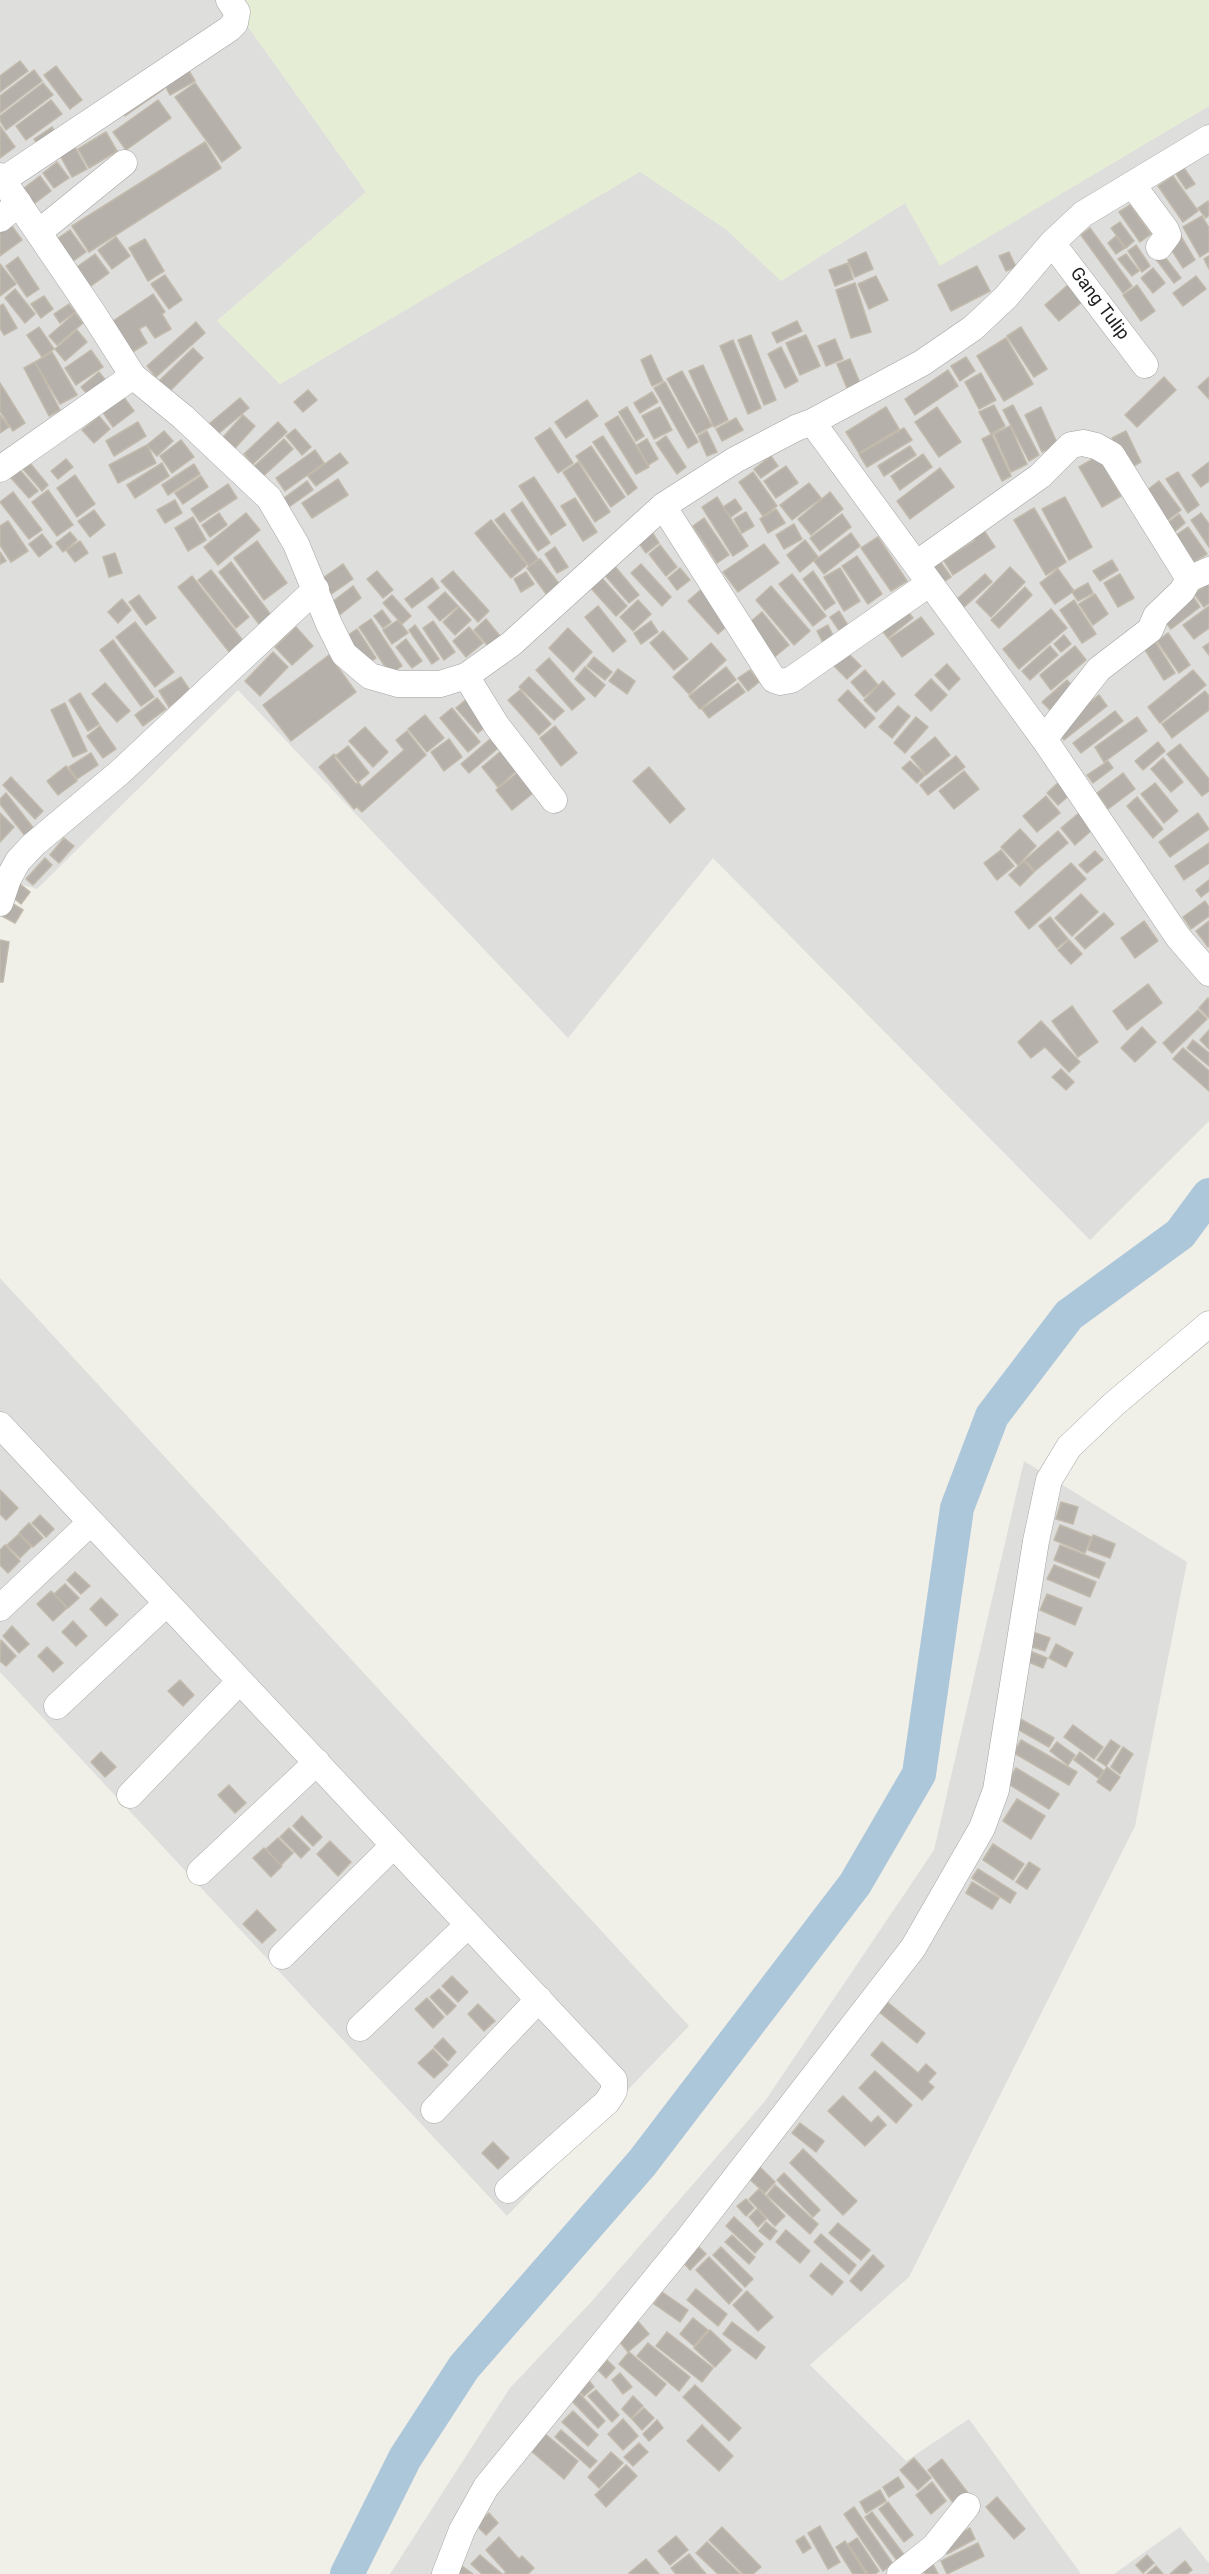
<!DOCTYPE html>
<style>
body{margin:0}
canvas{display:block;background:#f0efe8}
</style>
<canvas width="1209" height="2574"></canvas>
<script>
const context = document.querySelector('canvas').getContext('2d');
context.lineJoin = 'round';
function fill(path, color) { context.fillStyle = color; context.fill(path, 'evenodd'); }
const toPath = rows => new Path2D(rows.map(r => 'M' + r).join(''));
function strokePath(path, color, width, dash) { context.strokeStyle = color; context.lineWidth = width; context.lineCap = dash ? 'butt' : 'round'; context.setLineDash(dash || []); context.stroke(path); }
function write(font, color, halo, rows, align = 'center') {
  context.font = font + ' Roboto,sans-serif'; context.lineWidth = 4.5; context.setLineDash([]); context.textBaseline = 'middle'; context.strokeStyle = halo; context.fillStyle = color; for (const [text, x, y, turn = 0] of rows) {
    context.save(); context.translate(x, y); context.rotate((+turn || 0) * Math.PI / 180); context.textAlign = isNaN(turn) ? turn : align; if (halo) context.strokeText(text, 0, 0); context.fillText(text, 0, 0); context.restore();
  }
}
fill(toPath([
 [0,0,229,0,366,192,218,320,280,384,640,171,727,230,781,281,905,203,940,265,1209,106,1209,1121,1090,1240,713,858,568,1038,238,690,37,889,0,878],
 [0,1278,689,2026,507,2216,0,1672],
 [1024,1461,1187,1562,1135,1826,909,2277,810,2365,906,2461,969,2419,1081,2574,390,2574,510,2388,592,2301,765,2101,934,1850],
 [1180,2527,1209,2563,1209,2574,1114,2574]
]), '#dededd');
fill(toPath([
 [229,0,1209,0,1209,106,940,266,905,203,781,281,727,230,640,172,280,384,217,321,366,192]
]), '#e6edd5');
strokePath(toPath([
 [347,2574,405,2458,464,2367,642,2163,855,1884,919,1774,957,1508,992,1416,1069,1315,1180,1234,1209,1195]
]), '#acc6da', 34);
const building = toPath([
 [20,61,28,71,0,92,0,76,20,61],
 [56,66,82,100,70,109,44,75,56,66],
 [186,66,195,81,170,95,162,80,186,66],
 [34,70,42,81,0,113,0,96,34,70],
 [158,82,164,89,125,116,120,108,158,82],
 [43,83,53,95,6,130,0,121,0,116,43,83],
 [195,83,241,148,222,162,175,97,195,83],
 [51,100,62,114,26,140,16,126,51,100],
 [158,100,171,118,126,150,113,132,158,100],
 [0,126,15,147,0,158,0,126],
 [52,127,56,133,38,145,34,139,52,127],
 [106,132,117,151,89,168,78,149,106,132],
 [72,142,87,169,72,177,57,150,72,142],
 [205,142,221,168,89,252,72,226,205,142],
 [57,162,69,178,54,188,43,173,57,162],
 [1184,168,1195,184,1186,189,1176,174,1184,168],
 [40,176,51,191,31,206,20,191,40,176],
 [1173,176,1198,211,1183,222,1158,186,1173,176],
 [1208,201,1209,215,1206,218,1198,208,1208,201],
 [1130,205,1151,234,1140,242,1119,212,1130,205],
 [1202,216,1209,228,1209,251,1200,257,1183,227,1202,216],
 [9,222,22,240,0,256,0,229,9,222],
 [1120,222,1134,241,1126,248,1111,228,1120,222],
 [1090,228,1132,286,1123,293,1081,235,1090,228],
 [70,230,86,252,66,266,51,243,70,230],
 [1179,233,1195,260,1183,268,1166,241,1179,233],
 [1116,236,1125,248,1116,254,1108,243,1116,236],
 [116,237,130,256,112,269,98,250,116,237],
 [145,239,164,271,148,281,129,248,145,239],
 [1136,245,1150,266,1142,272,1128,251,1136,245],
 [1158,248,1181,278,1174,283,1152,254,1158,248],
 [866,252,873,269,855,277,848,260,866,252],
 [1009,252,1016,267,1006,271,999,256,1009,252],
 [95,254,109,273,84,291,70,272,95,254],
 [1126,254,1139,271,1132,276,1118,259,1126,254],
 [1209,256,1209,269,1204,259,1209,256],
 [18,257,39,289,27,297,6,266,18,257],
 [848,263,853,279,835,286,829,270,848,263],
 [0,264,16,284,0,296,0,264],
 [977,266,990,291,951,311,938,285,977,266],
 [1153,268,1165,283,1153,293,1141,278,1153,268],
 [165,275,182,300,169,309,151,284,165,275],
 [876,276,888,300,869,309,858,284,876,276],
 [1196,276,1206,289,1183,306,1173,293,1196,276],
 [855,283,871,332,851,338,836,290,855,283],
 [1069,284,1083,301,1059,321,1045,305,1069,284],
 [1137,285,1155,311,1141,321,1123,295,1137,285],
 [15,289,35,314,25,323,5,298,15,289],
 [153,294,165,312,162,314,171,329,155,338,146,325,139,329,147,343,131,353,113,321,153,294],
 [44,296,53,309,41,318,31,304,44,296],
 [3,304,17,328,4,335,0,328,0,306,3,304],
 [69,304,75,312,60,323,54,314,69,304],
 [75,313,83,323,57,345,49,336,75,313],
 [797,321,802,331,777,343,772,333,797,321],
 [196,322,205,333,156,377,147,366,196,322],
 [39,327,54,349,42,357,27,335,39,327],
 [1021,327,1047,369,1034,377,1007,336,1021,327],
 [77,330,87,342,65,361,55,349,77,330],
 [751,335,776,400,764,405,738,340,751,335],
 [806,335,820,366,800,375,786,343,806,335],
 [1006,338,1033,384,1004,401,977,356,1006,338],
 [835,339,843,359,826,366,818,346,835,339],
 [733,340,761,408,748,414,720,346,733,340],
 [781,347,798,381,785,388,768,354,781,347],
 [193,348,203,358,165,396,155,385,193,348],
 [91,350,103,367,76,385,65,368,91,350],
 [52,352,77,395,60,404,35,362,52,352],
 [651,355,663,381,652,386,641,360,651,355],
 [966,357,975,371,960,381,951,366,966,357],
 [850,359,860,383,847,388,837,364,850,359],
 [35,362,60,410,49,416,24,368,35,362],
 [703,365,728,420,714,427,689,371,703,365],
 [948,370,958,386,915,415,905,399,948,370],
 [682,371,712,426,697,434,667,379,682,371],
 [99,372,107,382,89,396,81,387,99,372],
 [981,373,996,400,979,409,965,382,981,373],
 [1164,377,1176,390,1137,427,1125,415,1164,377],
 [1209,377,1209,399,1198,387,1209,377],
 [665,382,698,442,688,448,654,388,665,382],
 [0,383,25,423,13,431,0,411,0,383],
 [308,390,317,400,303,412,294,402,308,390],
 [652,392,658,402,640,413,634,403,652,392],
 [123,396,134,411,113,427,102,411,123,396],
 [240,398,249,408,212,439,203,429,240,398],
 [587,400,598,416,566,438,555,422,587,400],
 [994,405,1005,426,991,434,979,412,994,405],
 [1013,405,1039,455,1029,461,1003,410,1013,405],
 [627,407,644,436,636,441,619,412,627,407],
 [660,407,672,430,654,439,642,416,660,407],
 [886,407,899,429,859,453,846,432,886,407],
 [937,407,961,442,939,457,915,422,937,407],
 [1041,407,1058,445,1042,452,1025,415,1041,407],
 [0,415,9,427,0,433,0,415],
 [243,415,255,426,228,456,216,445,243,415],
 [99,416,110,429,94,443,82,430,99,416],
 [618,416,649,467,636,474,605,424,618,416],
 [736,418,743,430,722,441,716,429,736,418],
 [138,422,146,436,114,456,106,441,138,422],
 [278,422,287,432,253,464,244,454,278,422],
 [1010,426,1027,464,1011,472,994,434,1010,426],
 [550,428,573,463,558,473,535,438,550,428],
 [904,428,912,440,867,467,859,454,904,428],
 [295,429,311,447,302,455,286,436,295,429],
 [164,431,173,441,157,456,147,445,164,431],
 [707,431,717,452,707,456,698,436,707,431],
 [1126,431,1141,462,1128,469,1112,438,1126,431],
 [992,434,1011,476,1002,481,982,439,992,434],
 [603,436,637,488,628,495,593,442,603,436],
 [666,436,686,467,677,474,656,443,666,436],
 [284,439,293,449,259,480,250,470,284,439],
 [647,439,658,459,648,465,637,445,647,439],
 [181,440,194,457,172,473,160,456,181,440],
 [147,445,156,463,118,483,109,465,147,445],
 [591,446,625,497,611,507,576,456,591,446],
 [910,446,916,455,884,476,878,466,910,446],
 [315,450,324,463,285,491,276,478,315,450],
 [340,453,348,463,316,486,308,476,340,453],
 [923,454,932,467,900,490,891,476,923,454],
 [771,456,778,466,761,478,754,469,771,456],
 [1098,456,1121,496,1102,507,1079,467,1098,456],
 [66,459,73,467,58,479,51,471,66,459],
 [578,462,610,512,595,522,563,472,578,462],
 [1209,462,1209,481,1201,487,1192,475,1209,462],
 [30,463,48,485,42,491,23,469,30,463],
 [162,463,169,476,135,498,127,485,162,463],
 [194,464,200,474,168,495,162,485,194,464],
 [786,466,798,483,776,498,764,481,786,466],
 [940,468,954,487,910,519,897,501,940,468],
 [20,470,38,491,29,498,11,478,20,470],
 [753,472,777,506,763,516,739,482,753,472],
 [1178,472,1199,505,1188,513,1166,479,1178,472],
 [75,475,95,504,77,517,57,488,75,475],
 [201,476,208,487,183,504,175,493,201,476],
 [534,477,566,525,551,535,519,486,534,477],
 [338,479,348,495,312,518,302,503,338,479],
 [307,481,313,490,286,509,280,501,307,481],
 [1159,481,1181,510,1164,523,1142,494,1159,481],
 [809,483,821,498,792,520,780,505,809,483],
 [228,484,237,498,200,522,191,509,228,484],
 [48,490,73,525,57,536,32,502,48,490],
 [13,492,42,530,29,539,0,502,13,492],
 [830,492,843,509,811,535,798,519,830,492],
 [717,497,748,546,733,556,702,507,717,497],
 [1065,497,1092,547,1069,560,1042,509,1065,497],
 [575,498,597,532,583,541,561,506,575,498],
 [735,499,742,509,731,517,723,507,735,499],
 [175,500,182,513,165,523,157,510,175,500],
 [522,502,550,543,538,551,511,510,522,502],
 [1034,508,1066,562,1046,575,1014,520,1034,508],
 [776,509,785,523,768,533,760,519,776,509],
 [94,510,105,525,90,537,78,521,94,510],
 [746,512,754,526,742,533,734,519,746,512],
 [219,513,227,525,210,537,202,525,219,513],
 [246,513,260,530,218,565,204,547,246,513],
 [504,513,538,559,529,566,495,520,504,513],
 [1201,513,1209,524,1209,547,1191,520,1201,513],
 [842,514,851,527,820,551,810,538,842,514],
 [1179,514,1185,523,1173,533,1166,524,1179,514],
 [193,517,206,540,188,551,175,528,193,517],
 [704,518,729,555,717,563,693,526,704,518],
 [491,520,527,565,511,578,475,533,491,520],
 [8,521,28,551,11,562,0,545,0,526,8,521],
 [794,524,802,539,784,549,776,535,794,524],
 [981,526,995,547,953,575,944,561,975,540,972,536,981,526],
 [1188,527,1207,554,1194,562,1176,535,1188,527],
 [70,532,77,540,63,552,56,543,70,532],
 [652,532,659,543,646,553,638,542,652,532],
 [851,533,860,546,824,574,814,561,851,533],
 [42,534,52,547,39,557,29,544,42,534],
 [878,537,907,581,891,591,861,548,878,537],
 [805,540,818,557,800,572,787,555,805,540],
 [80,541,88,553,75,562,66,550,80,541],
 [257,541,287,583,264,600,234,558,257,541],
 [764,544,779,563,738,592,723,572,764,544],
 [660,545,677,567,666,576,649,554,660,545],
 [555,547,568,567,557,573,545,554,555,547],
 [0,552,6,561,0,564,0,552],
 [115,553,122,573,109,577,103,557,115,553],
 [935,554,951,577,940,584,925,562,935,554],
 [857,556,882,594,868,604,842,566,857,556],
 [540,559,560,585,547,595,527,568,540,559],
 [1112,560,1118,570,1100,581,1093,571,1112,560],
 [231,562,274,619,262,628,219,572,231,562],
 [343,564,353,579,327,597,317,582,343,564],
 [613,564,639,595,629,603,603,573,613,564],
 [641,564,671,597,662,606,631,573,641,564],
 [1010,567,1025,582,991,617,976,602,1010,567],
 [680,568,690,580,677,590,668,578,680,568],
 [840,568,860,601,844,611,824,577,840,568],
 [1058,569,1074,591,1055,604,1040,583,1058,569],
 [211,570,249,617,236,628,198,580,211,570],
 [377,571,393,590,383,598,367,579,377,571],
 [453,571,489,611,478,622,441,581,453,571],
 [813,571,835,603,825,610,803,579,813,571],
 [526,572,534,584,521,592,514,579,526,572],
 [792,574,826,616,813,626,779,584,792,574],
 [985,574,992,582,963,608,956,600,985,574],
 [1120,574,1134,598,1118,607,1104,583,1120,574],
 [192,576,244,642,230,653,178,587,192,576],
 [600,576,627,606,616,616,589,586,600,576],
 [432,578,439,588,412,608,405,599,432,578],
 [1088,583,1093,593,1078,601,1072,592,1088,583],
 [1209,583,1209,603,1204,607,1194,594,1209,583],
 [353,586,361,598,337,617,328,605,353,586],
 [771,586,810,631,794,645,756,600,771,586],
 [704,587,734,620,718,634,688,601,704,587],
 [1025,587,1032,595,999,628,991,620,1025,587],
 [445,592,458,606,440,621,428,607,445,592],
 [1095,594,1108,614,1093,625,1079,604,1095,594],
 [139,595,156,618,146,625,129,602,139,595],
 [392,595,411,616,402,624,383,603,392,595],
 [1192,595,1200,607,1171,629,1162,618,1192,595],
 [122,599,131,610,118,623,108,612,122,599],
 [638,600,651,614,633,631,620,617,638,600],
 [1074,600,1096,634,1082,643,1060,610,1074,600],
 [598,606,626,641,613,652,585,617,598,606],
 [1209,606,1209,628,1194,639,1183,625,1209,606],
 [459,607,471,620,455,635,443,622,459,607],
 [905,608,913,618,888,638,880,628,905,608],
 [1051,609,1067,628,1019,669,1003,649,1051,609],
 [382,610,391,622,383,628,374,616,382,610],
 [839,611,854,635,846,641,830,617,839,611],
 [762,612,789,645,771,660,744,627,762,612],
 [921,617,934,634,902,657,889,639,921,617],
 [371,619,402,666,390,674,359,627,371,619],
 [486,619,500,636,488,646,474,630,486,619],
 [398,620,408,633,392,644,383,630,398,620],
 [433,621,455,652,444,660,423,628,433,621],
 [651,621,658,632,641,644,634,633,651,621],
 [135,622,174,672,155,687,116,637,135,622],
 [415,625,439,659,432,664,409,630,415,625],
 [828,625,837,644,826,649,817,631,828,625],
 [296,627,313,646,292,665,275,647,296,627],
 [469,627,483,643,466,657,453,641,469,627],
 [568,628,592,652,573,672,549,648,568,628],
 [357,629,376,658,362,667,344,638,357,629],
 [663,631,688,659,674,670,650,643,663,631],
 [1168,633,1190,665,1179,673,1157,641,1168,633],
 [1064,635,1071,644,1061,652,1054,644,1064,635],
 [1153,638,1175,673,1164,680,1142,645,1153,638],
 [406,639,422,661,412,668,396,647,406,639],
 [113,640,154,697,141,706,100,650,113,640],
 [711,643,726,660,689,694,673,677,711,643],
 [1209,643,1209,655,1203,647,1209,643],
 [1050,646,1058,655,1030,680,1022,671,1050,646],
 [1075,646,1086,660,1051,690,1040,675,1075,646],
 [843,648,861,666,847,679,829,661,843,648],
 [273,652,288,667,260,696,245,681,273,652],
 [329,655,356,692,291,741,263,705,329,655],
 [594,657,612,672,605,680,587,666,594,657],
 [549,658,585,699,572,710,536,670,549,658],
 [947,664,960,679,949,690,935,675,947,664],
 [585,667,605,685,595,697,575,679,585,667],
 [726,667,736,680,700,709,689,696,726,667],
 [618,669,635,681,627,694,609,681,618,669],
 [750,670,759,682,748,691,738,678,750,670],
 [865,670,878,685,864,697,851,682,865,670],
 [1193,670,1206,685,1160,723,1148,707,1193,670],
 [181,677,191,692,169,707,159,691,181,677],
 [529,677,564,711,554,720,519,687,529,677],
 [931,679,947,695,931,711,915,695,931,679],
 [1067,680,1074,688,1050,710,1042,702,1067,680],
 [883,681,895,694,876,712,864,700,883,681],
 [105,683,130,711,117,722,92,694,105,683],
 [738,683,745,692,709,718,702,709,738,683],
 [520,690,551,724,539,735,508,700,520,690],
 [848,690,875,718,865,728,838,700,848,690],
 [1205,691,1209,696,1209,710,1172,738,1162,724,1205,691],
 [80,693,99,724,88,731,69,700,80,693],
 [1099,695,1107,706,1064,740,1056,729,1099,695],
 [469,697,490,723,478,733,456,708,469,697],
 [157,698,166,709,143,726,135,715,157,698],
 [65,703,87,751,73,757,51,710,65,703],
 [898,706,910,716,892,738,879,727,898,706],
 [452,708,480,742,468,752,440,718,452,708],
 [1115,711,1123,721,1081,753,1073,743,1115,711],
 [425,715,444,738,427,752,408,729,425,715],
 [916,717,928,727,905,753,894,743,916,717],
 [1137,717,1147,731,1104,762,1095,747,1137,717],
 [100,726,116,749,103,758,87,736,100,726],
 [555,726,577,753,561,766,540,738,555,726],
 [365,727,388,752,373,767,349,741,365,727],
 [407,731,426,755,362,812,357,807,354,809,319,767,334,754,362,787,404,750,396,740,407,731],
 [496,734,504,743,469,773,461,764,496,734],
 [935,737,950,755,926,775,911,757,935,737],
 [449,739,462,757,444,771,431,752,449,739],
 [1158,742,1165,751,1143,770,1135,761,1158,742],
 [1180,744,1209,779,1209,791,1202,796,1167,754,1180,744],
 [348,746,369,773,356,784,334,757,348,746],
 [506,747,522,766,498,787,482,767,506,747],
 [91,753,98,765,77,779,69,767,91,753],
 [956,756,965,767,928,795,920,785,956,756],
 [1163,758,1183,782,1171,792,1151,769,1163,758],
 [910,761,925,775,917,783,902,768,910,761],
 [1108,761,1113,768,1093,783,1087,775,1108,761],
 [66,766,77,781,58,795,47,781,66,766],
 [649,767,685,809,670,823,633,781,649,767],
 [522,769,538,789,512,810,496,790,522,769],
 [964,771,979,789,954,809,939,791,964,771],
 [1123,773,1135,789,1108,809,1097,793,1123,773],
 [11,777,43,811,35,819,3,785,11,777],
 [1060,781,1071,794,1058,805,1047,793,1060,781],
 [1155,783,1178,811,1164,823,1141,794,1155,783],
 [6,793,35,830,26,837,0,804,0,799,6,793],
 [1046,796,1060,813,1037,832,1023,816,1046,796],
 [1137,797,1163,829,1153,838,1127,806,1137,797],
 [0,813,14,827,0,842,0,813],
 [1079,813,1093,829,1075,845,1061,828,1079,813],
 [1198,813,1209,829,1170,857,1159,842,1198,813],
 [1020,829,1036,846,1018,865,1001,847,1020,829],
 [1058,831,1068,843,1035,871,1025,860,1058,831],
 [64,838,74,846,59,863,50,855,64,838],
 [1209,843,1209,863,1184,880,1175,866,1209,843],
 [1001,850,1014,866,997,880,984,863,1001,850],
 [1095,851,1103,860,1087,873,1079,865,1095,851],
 [45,858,52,865,33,885,26,879,45,858],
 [1024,861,1034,872,1020,886,1009,875,1024,861],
 [1071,863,1086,879,1029,929,1015,912,1071,863],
 [1209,880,1209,891,1201,897,1196,890,1209,880],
 [20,884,30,892,21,904,11,896,20,884],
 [1081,894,1098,912,1072,936,1055,918,1081,894],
 [1205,901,1209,907,1209,916,1191,929,1183,917,1205,901],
 [10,902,23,910,15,923,2,916,10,902],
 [1104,913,1114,924,1085,949,1075,938,1104,913],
 [1050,917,1068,939,1057,948,1039,926,1050,917],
 [1144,921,1158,941,1135,958,1121,938,1144,921],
 [1209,921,1209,946,1208,947,1196,931,1209,921],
 [0,940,9,942,3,982,0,982,0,940],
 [1069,940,1082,954,1071,964,1058,950,1069,940],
 [1148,984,1162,1003,1127,1030,1113,1011,1148,984],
 [1208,998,1209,999,1209,1018,1199,1008,1208,998],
 [1072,1006,1098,1042,1078,1057,1052,1021,1072,1006],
 [1198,1010,1207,1019,1172,1053,1163,1043,1198,1010],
 [1041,1021,1080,1062,1069,1072,1045,1047,1031,1058,1018,1042,1041,1021],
 [1142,1027,1156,1042,1135,1062,1121,1048,1142,1027],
 [1209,1030,1209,1049,1200,1040,1209,1030],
 [1193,1040,1209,1053,1209,1066,1187,1048,1193,1040],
 [1183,1048,1209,1071,1209,1091,1173,1059,1183,1048],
 [1061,1069,1074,1082,1066,1090,1052,1077,1061,1069],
 [0,1490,18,1508,6,1520,0,1514,0,1490],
 [1061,1502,1078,1507,1073,1524,1056,1519,1061,1502],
 [40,1515,54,1529,46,1537,32,1523,40,1515],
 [29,1523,43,1538,33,1547,19,1533,29,1523],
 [1060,1525,1091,1537,1085,1553,1054,1540,1060,1525],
 [19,1534,31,1547,20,1558,7,1545,19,1534],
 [1093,1535,1115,1544,1110,1558,1088,1550,1093,1535],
 [5,1545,20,1561,8,1573,0,1565,0,1550,5,1545],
 [1060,1545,1105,1563,1099,1578,1054,1560,1060,1545],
 [1054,1565,1096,1582,1090,1597,1047,1579,1054,1565],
 [75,1572,90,1586,81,1594,67,1580,75,1572],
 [65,1584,79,1598,68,1608,54,1594,65,1584],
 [51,1591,67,1608,53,1621,37,1604,51,1591],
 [1047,1594,1082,1608,1075,1625,1040,1610,1047,1594],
 [101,1598,118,1615,106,1626,90,1609,101,1598],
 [73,1621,87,1636,76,1646,62,1632,73,1621],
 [12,1626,29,1644,19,1653,3,1636,12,1626],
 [1030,1631,1050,1638,1045,1651,1026,1645,1030,1631],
 [1,1640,16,1656,6,1666,0,1661,1,1640],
 [1056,1644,1073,1653,1066,1667,1049,1658,1056,1644],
 [47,1647,63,1663,53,1672,38,1656,47,1647],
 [1030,1651,1047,1658,1043,1668,1026,1661,1030,1651],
 [180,1680,194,1695,183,1706,168,1691,180,1680],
 [1017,1717,1054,1738,1049,1747,1012,1726,1017,1717],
 [1073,1725,1103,1747,1094,1759,1064,1737,1073,1725],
 [1021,1740,1077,1772,1069,1785,1014,1753,1021,1740],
 [1111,1740,1120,1746,1106,1766,1097,1760,1111,1740],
 [1057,1742,1075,1755,1068,1765,1050,1751,1057,1742],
 [1123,1747,1133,1754,1120,1774,1111,1767,1123,1747],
 [101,1752,116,1767,105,1777,91,1762,101,1752],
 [1080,1752,1104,1771,1098,1778,1074,1760,1080,1752],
 [1107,1767,1120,1777,1110,1791,1097,1782,1107,1767],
 [1016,1768,1059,1794,1049,1809,1007,1783,1016,1768],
 [229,1785,246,1803,235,1813,218,1795,229,1785],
 [1017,1799,1045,1816,1031,1839,1003,1821,1017,1799],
 [302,1816,322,1837,313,1846,293,1826,302,1816],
 [289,1828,310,1849,301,1858,280,1837,289,1828],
 [278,1838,293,1853,281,1865,266,1849,278,1838],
 [330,1841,351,1862,338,1876,317,1854,330,1841],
 [993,1844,1024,1864,1013,1880,983,1860,993,1844],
 [264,1848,282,1866,271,1877,253,1858,264,1848],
 [1029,1862,1040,1869,1027,1889,1016,1882,1029,1862],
 [978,1869,1016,1893,1010,1903,972,1878,978,1869],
 [972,1882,999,1898,992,1909,966,1893,972,1882],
 [257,1910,276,1930,262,1943,243,1924,257,1910],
 [452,1976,468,1992,458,2002,442,1986,452,1976],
 [439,1989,456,2006,447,2015,430,1997,439,1989],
 [427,1998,444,2017,433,2028,415,2009,427,1998],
 [886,2001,925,2033,917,2043,878,2011,886,2001],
 [478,2004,495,2021,484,2031,468,2014,478,2004],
 [443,2038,456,2052,448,2061,434,2047,443,2038],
 [882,2042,918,2073,926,2064,936,2073,928,2082,934,2087,922,2100,871,2055,882,2042],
 [433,2049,448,2065,434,2078,418,2063,433,2049],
 [875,2071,912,2105,896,2123,859,2088,875,2071],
 [843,2096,871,2123,878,2116,886,2125,865,2146,828,2111,843,2096],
 [800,2123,824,2141,816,2152,792,2133,800,2123],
 [493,2142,509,2158,498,2169,482,2153,493,2142],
 [803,2149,857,2201,843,2215,790,2163,803,2149],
 [758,2165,775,2182,765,2193,747,2177,758,2165],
 [784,2173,820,2210,813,2217,777,2180,784,2173],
 [775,2185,818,2224,810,2234,767,2195,775,2185],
 [759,2189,785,2216,775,2226,749,2199,759,2189],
 [746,2199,754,2208,746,2216,737,2206,746,2199],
 [757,2209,766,2219,758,2227,749,2217,757,2209],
 [734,2217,763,2244,755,2253,726,2226,734,2217],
 [766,2222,777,2231,770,2240,759,2231,766,2222],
 [838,2223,870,2250,861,2260,829,2233,838,2223],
 [786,2230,810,2251,800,2263,776,2242,786,2230],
 [821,2234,856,2265,849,2274,814,2242,821,2234],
 [732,2235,755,2257,749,2264,725,2242,732,2235],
 [698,2246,706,2254,690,2270,682,2261,698,2246],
 [721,2247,753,2279,745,2287,713,2255,721,2247],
 [873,2255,884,2266,861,2291,850,2281,873,2255],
 [709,2257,742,2290,729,2304,696,2270,709,2257],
 [821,2263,843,2282,832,2295,810,2276,821,2263],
 [696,2289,727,2314,718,2326,687,2300,696,2289],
 [747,2291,773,2317,758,2331,733,2305,747,2291],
 [662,2292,688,2310,680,2322,654,2304,662,2292],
 [635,2318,649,2334,628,2352,614,2335,635,2318],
 [693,2318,708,2330,694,2346,680,2334,693,2318],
 [732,2322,765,2347,756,2359,723,2334,732,2322],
 [710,2330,731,2350,715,2367,694,2348,710,2330],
 [667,2332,713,2368,702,2382,656,2346,667,2332],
 [648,2343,690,2377,679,2391,637,2356,648,2343],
 [629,2352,666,2384,656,2396,619,2364,629,2352],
 [607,2360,615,2368,606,2378,598,2370,607,2360],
 [620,2373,632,2387,623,2394,612,2380,620,2373],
 [587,2378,594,2387,584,2396,576,2387,587,2378],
 [695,2385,741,2428,729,2441,683,2397,695,2385],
 [596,2390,619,2415,612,2422,588,2396,596,2390],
 [577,2391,605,2421,598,2428,569,2398,577,2391],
 [633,2396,643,2406,631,2418,622,2409,633,2396],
 [644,2408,654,2418,642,2430,632,2419,644,2408],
 [573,2411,598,2435,588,2446,562,2422,573,2411],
 [623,2419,638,2436,623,2450,608,2434,623,2419],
 [657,2420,663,2428,649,2441,643,2434,657,2420],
 [702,2425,733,2456,719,2471,687,2441,702,2425],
 [561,2430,597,2461,590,2468,555,2437,561,2430],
 [544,2433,578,2461,564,2479,530,2450,544,2433],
 [639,2443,648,2452,633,2466,624,2457,639,2443],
 [611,2452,623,2463,599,2488,588,2477,611,2452],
 [914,2458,931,2478,918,2490,900,2470,914,2458],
 [942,2459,968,2493,954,2504,928,2470,942,2459],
 [626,2465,637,2476,606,2507,595,2495,626,2465],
 [898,2477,904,2487,889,2497,883,2487,898,2477],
 [932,2482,946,2501,931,2514,916,2495,932,2482],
 [880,2490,886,2501,866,2513,860,2502,880,2490],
 [997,2497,1025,2529,1014,2539,986,2507,997,2497],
 [888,2502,913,2535,904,2542,879,2509,888,2502],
 [854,2507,893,2564,883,2571,844,2514,854,2507],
 [872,2512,905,2556,898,2562,865,2517,872,2512],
 [489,2513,498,2523,486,2535,476,2525,489,2513],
 [820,2526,840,2562,828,2569,808,2533,820,2526],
 [722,2527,761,2567,753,2574,743,2574,709,2540,722,2527],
 [970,2528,975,2539,947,2554,942,2543,970,2528],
 [676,2536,688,2550,670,2565,658,2551,676,2536],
 [804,2536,811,2548,803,2553,796,2541,804,2536],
 [499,2537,519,2559,522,2556,534,2568,528,2574,504,2574,506,2572,486,2550,499,2537],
 [857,2538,879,2571,875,2574,868,2574,848,2544,857,2538],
 [845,2541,866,2574,853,2574,836,2547,845,2541],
 [707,2542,740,2574,718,2574,696,2553,707,2542],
 [978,2543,984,2556,947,2574,941,2561,978,2543],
 [689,2554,706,2574,676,2574,671,2568,689,2554],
 [480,2555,502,2574,482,2574,471,2564,480,2555],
 [1147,2555,1154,2563,1143,2573,1136,2565,1147,2555],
 [646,2559,659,2574,630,2574,629,2573,646,2559],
 [1185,2561,1192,2570,1187,2574,1170,2574,1185,2561],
 [933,2564,938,2574,925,2574,923,2570,933,2564],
 [462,2566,473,2574,455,2574,462,2566],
 [1156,2566,1163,2574,1147,2574,1156,2566]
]);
fill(building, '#b5b1aa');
strokePath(building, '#c1b9ab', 1.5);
const minor = toPath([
 [0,176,91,310,133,376,183,417,269,498,296,544,329,624,344,654,370,676,398,684,440,684,466,676,511,644,663,506,735,460,796,428,812,422,922,363,973,328,1006,297,1052,243,1083,214,1209,138],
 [3,180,229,29,235,23,237,12,229,0],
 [1132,184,1166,230,1168,235,1159,247],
 [0,219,19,203],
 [39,232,124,163],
 [1052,243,1145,365],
 [812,422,1044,739,1178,937,1209,973],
 [0,469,133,376],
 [663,506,774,680,780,682,791,680,930,583],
 [916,564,1040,476,1071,445,1083,443,1096,446,1112,455,1189,579],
 [466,676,497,726,554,800],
 [1044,739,1099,669,1150,630,1156,616,1182,591,1189,579,1209,570],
 [0,903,8,879,18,861,33,845,119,773,316,589],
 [0,1425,614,2080,614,2091,607,2102,508,2190],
 [0,1608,90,1523],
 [57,1706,167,1603],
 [130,1795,240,1681],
 [200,1872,317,1762],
 [282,1956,394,1845],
 [360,2028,468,1925],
 [434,2110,539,1999],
 [445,2574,462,2530,486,2487,688,2239,913,1948,982,1828,996,1790,1036,1541,1049,1480,1069,1447,1114,1404,1209,1324],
 [900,2574,934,2547,967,2506]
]);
strokePath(minor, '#a4a4a4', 27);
strokePath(minor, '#fff', 26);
write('18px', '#202020', '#fff', [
 ["Gang Tulip",1099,304,53]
]);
</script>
